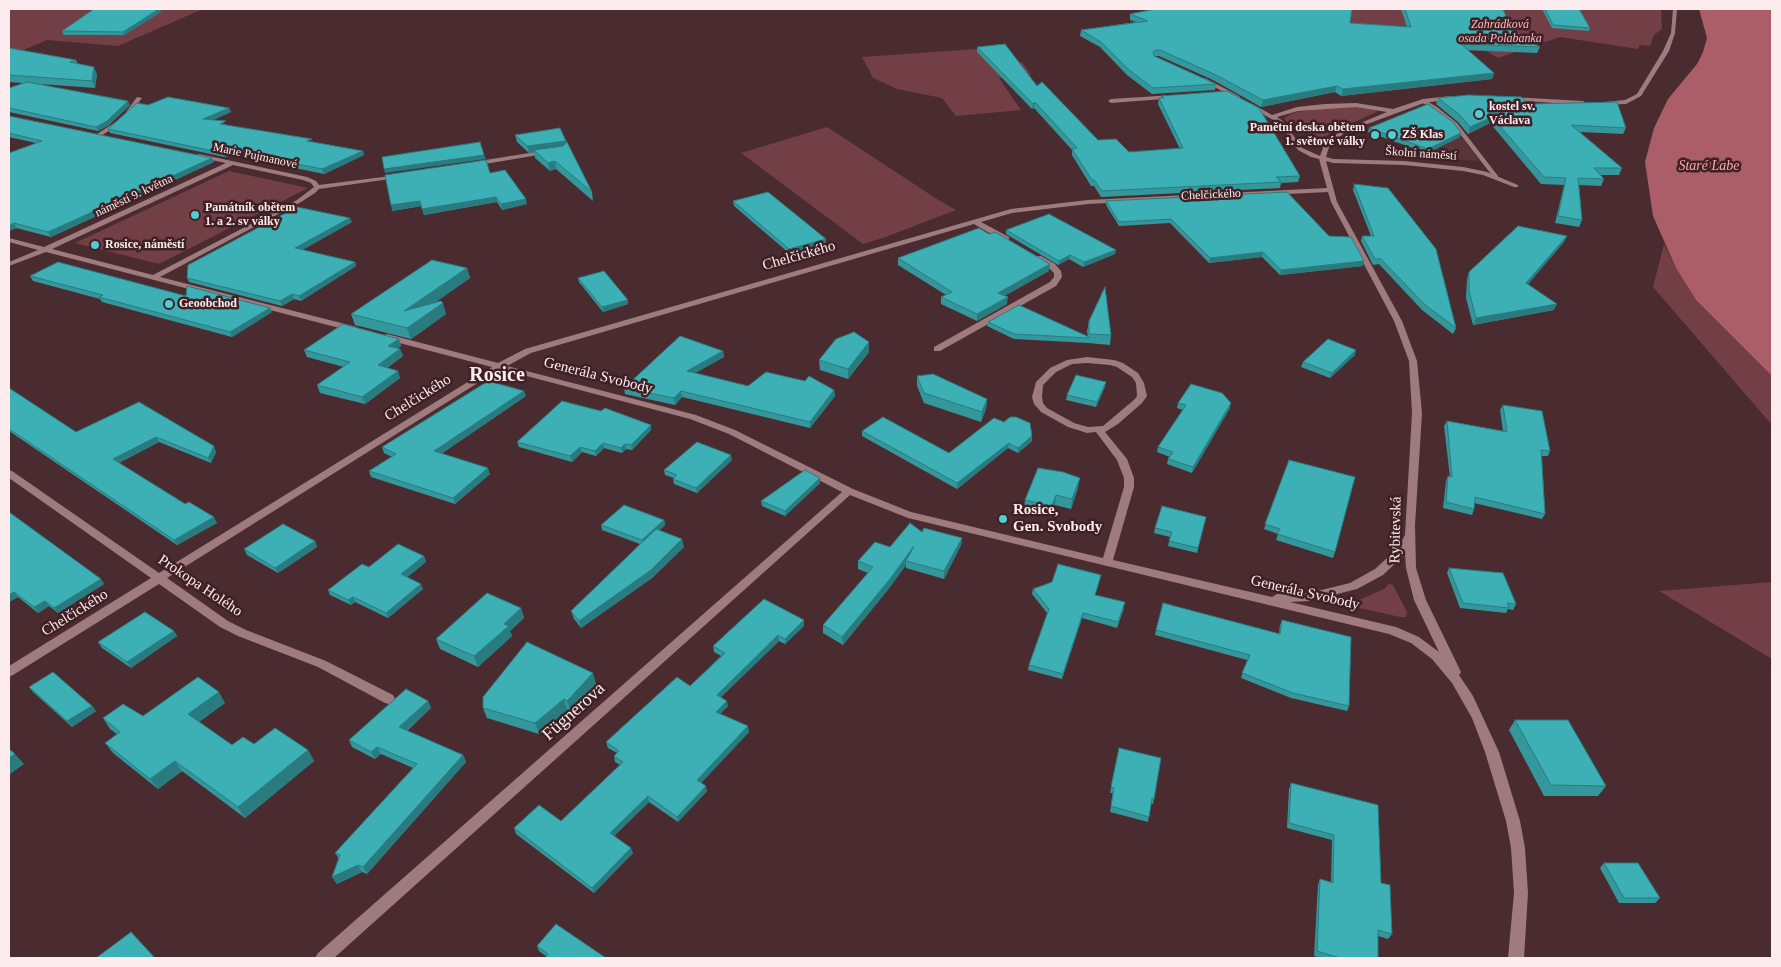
<!DOCTYPE html>
<meta charset="utf-8">
<style>
body{margin:0}
#map{position:relative;width:1781px;height:967px;overflow:hidden;background:#4a2b2f;font-family:Georgia,serif}
canvas{display:block}
.frame{position:absolute;inset:0;border:10px solid #fdeced;pointer-events:none}
</style>
<div id="map">
<canvas width="1781" height="967"></canvas>
<div class="frame"></div>
</div>
<script>
const context = document.querySelector('canvas').getContext('2d');
context.lineJoin = 'round';
function fill(path, color) { context.fillStyle = color; context.fill(path, 'evenodd'); }
const toPath = rows => new Path2D(rows.map(r => 'M' + r).join(''));
function strokePath(path, color, width, dash) { context.strokeStyle = color; context.lineWidth = width; context.lineCap = dash ? 'butt' : 'round'; context.setLineDash(dash || []); context.stroke(path); }
function write(font, color, halo, rows, align = 'center') {
  context.font = font + ' Georgia,serif'; context.lineWidth = 5; context.setLineDash([]); context.textBaseline = 'middle'; context.strokeStyle = halo; context.fillStyle = color; for (const [text, x, y, turn = 0] of rows) {
    context.save(); context.translate(x, y); context.rotate((+turn || 0) * Math.PI / 180); context.textAlign = isNaN(turn) ? turn : align; if (halo) context.strokeText(text, 0, 0); context.fillText(text, 0, 0); context.restore();
  }
}
fill(toPath([
 [1408,116,1448,129,1463,139,1480,161,1435,158,1424,154,1421,156,1407,151,1413,148,1368,132]
]), '#593439');
fill(toPath([
 [9,9,203,9,118,46,47,40,9,56],
 [1209,9,1661,9,1662,29,1654,35,1650,46,1640,45,1638,49,1560,37,1498,58,1486,51,1421,50],
 [991,48,996,55,1023,63,1031,75,999,78,1021,110,956,116,942,98,897,89,873,78,862,57],
 [1335,107,1363,107,1376,110,1377,112,1334,131,1325,137,1318,146,1302,145,1315,145,1300,122,1287,122,1284,118,1296,112],
 [827,127,937,199,956,210,883,238,863,244,741,153],
 [229,171,308,188,159,264,75,243],
 [1664,244,1676,268,1696,300,1772,376,1772,425,1653,287],
 [1772,582,1772,659,1659,591],
 [1389,584,1393,585,1407,612,1406,617,1400,617,1360,608,1355,605,1357,601,1384,589]
]), '#733f46');
fill(toPath([
 [1699,9,1772,9,1772,376,1696,300,1676,268,1653,216,1645,162,1654,128,1668,99,1697,64,1703,52,1707,38]
]), '#ab5d68');
fill(toPath([
 [1174,95,1177,97,1176,98,1111,103,1108,101,1111,99,1174,95],
 [1421,100,1425,100,1437,107,1457,123,1498,176,1498,178,1494,178,1453,125,1433,109,1421,102,1421,100]
]), '#9f7b7e');
fill(toPath([
 [1673,9,1677,9,1675,33,1669,51,1641,96,1626,104,1603,105,1602,104,1605,102,1625,100,1637,94,1663,51,1671,33,1673,9],
 [1205,78,1239,96,1240,97,1235,98,1203,81,1202,80,1205,78],
 [1450,96,1452,97,1452,99,1424,103,1351,130,1343,134,1329,147,1326,157,1333,159,1404,161,1463,167,1487,172,1518,185,1518,187,1514,187,1483,175,1463,171,1404,165,1333,163,1326,161,1337,202,1402,321,1417,361,1422,413,1415,525,1416,568,1426,600,1461,672,1459,675,1473,696,1499,752,1520,821,1525,848,1528,893,1524,958,1508,958,1514,893,1511,848,1506,821,1485,752,1472,718,1452,683,1432,659,1411,643,1389,634,908,518,850,495,334,958,315,958,318,953,842,492,729,434,690,419,500,369,167,578,228,621,246,630,326,661,393,695,395,699,393,703,389,704,385,703,318,667,238,636,220,627,159,584,13,675,9,677,9,666,151,578,9,478,9,470,12,471,159,573,492,367,384,339,384,335,387,334,498,363,525,349,1011,209,1088,200,1327,188,1319,159,1311,157,1298,150,1280,124,1247,105,1247,103,1251,103,1272,115,1297,107,1325,104,1356,103,1393,109,1423,99,1450,96],
 [1356,107,1387,112,1339,132,1324,145,1320,156,1302,148,1284,122,1277,117,1298,111,1356,107],
 [1328,192,1331,202,1394,321,1409,361,1412,413,1405,535,1398,548,1375,569,1350,583,1309,593,1277,594,1272,597,1113,560,1134,487,1134,478,1127,459,1105,432,1118,424,1142,403,1147,396,1144,383,1138,373,1123,363,1114,360,1087,357,1067,360,1050,368,1036,382,1032,397,1034,404,1041,412,1068,427,1087,433,1096,432,1117,460,1124,478,1124,487,1103,558,911,512,853,489,735,430,696,415,507,366,531,353,974,224,1003,241,1009,241,1009,237,981,222,1012,213,1088,204,1328,192],
 [1087,363,1110,365,1117,367,1132,377,1136,383,1137,396,1135,399,1103,426,1088,427,1074,423,1047,408,1043,403,1042,397,1043,385,1056,372,1072,364,1087,363],
 [1405,554,1406,568,1414,600,1439,652,1419,637,1396,627,1290,602,1309,601,1357,589,1383,575,1405,554],
 [137,97,142,98,131,113,127,113,126,112,137,97],
 [1512,97,1583,101,1586,103,1583,105,1510,100,1510,98,1512,97],
 [117,121,122,122,101,136,97,136,97,134,117,121],
 [548,150,550,151,550,153,473,166,470,164,473,162,548,150],
 [199,154,307,177,316,181,319,185,399,175,400,176,397,178,319,189,315,193,301,202,160,277,357,327,357,331,351,331,46,252,9,266,9,262,38,250,9,242,9,238,44,247,226,163,197,157,197,155,199,154],
 [233,165,303,180,311,183,314,187,297,200,153,275,52,249,233,165],
 [1035,256,1041,256,1055,264,1061,271,1062,277,1056,286,940,351,934,351,934,347,1050,282,1054,277,1054,273,1049,268,1035,260,1035,256]
]), '#9f7b7e');
fill(toPath([
 [1401,9,1503,9,1511,29,1540,47,1537,53,1468,50,1494,73,1492,79,1341,96,1335,92,1261,107,1213,80,1159,56,1155,56,1216,84,1215,90,1152,94,1127,75,1100,47,1080,36,1081,30,1136,22,1130,20,1130,14,1350,23,1407,27],
 [1542,9,1579,9,1590,28,1589,31,1552,28],
 [161,12,124,35,64,35,62,31],
 [977,47,1037,86,1098,140,1129,152,1180,149,1158,104,1159,98,1161,98,1161,96,1300,176,1298,182,1281,183,1280,188,1101,197,1094,186,1091,186,1072,155,1072,150,1034,108,1032,109,977,52],
 [9,48,76,60,78,64,97,74,95,88,40,84,130,105,109,125,98,131,9,112,9,113,9,88,23,83,9,82],
 [1438,98,1529,104,1626,128,1623,134,1580,132,1622,168,1619,175,1600,175,1604,179,1601,186,1579,185,1582,220,1579,227,1555,223,1564,185,1541,184,1490,123,1468,134,1458,122,1436,104],
 [148,105,229,108,231,112,213,120,227,125,313,142,363,151,364,155,324,174,231,155,225,157,110,133,108,129],
 [9,116,212,158,214,162,51,237,16,228,9,231,36,143,9,137],
 [1369,128,1460,137,1427,153,1368,132],
 [515,135,566,143,592,192,593,201,556,169,550,171,535,158,534,152,529,153,517,142],
 [490,173,527,204,502,210,497,202,424,215,422,206,392,211],
 [1354,184,1456,328,1453,334,1422,310,1379,264,1373,265,1361,241,1362,236,1371,236,1353,190],
 [733,201,826,239,826,243,790,254,734,206],
 [1106,201,1329,236,1363,266,1280,275,1262,257,1209,263,1170,223,1119,226,1106,205],
 [352,222,302,250,355,262,356,266,301,301,294,299,282,306,189,282,187,278],
 [1006,230,1115,254,1083,267,1069,259,1058,265,1006,234],
 [1564,242,1528,284,1554,310,1473,325,1466,298,1467,279,1469,272],
 [898,258,1049,271,1004,296,1007,304,977,321,941,304,941,297,946,295,898,265],
 [467,268,470,278,435,302,446,314,411,339,355,325,351,314],
 [30,276,186,296,272,312,232,337,102,302,100,299,33,281],
 [578,278,628,304,603,312,579,282],
 [1089,321,1111,335,1110,345,1088,343,1088,341,1088,343,1014,339,987,326,988,322,1088,337,1087,331],
 [399,339,401,346,397,349,400,349,403,356,387,368,400,378,365,404,320,393,317,385,344,367,307,357,304,350],
 [869,342,869,352,848,379,820,370,819,360],
 [723,351,724,357,695,373,748,386,834,390,835,396,810,428,682,397,675,405,625,394,624,388],
 [1355,355,1330,378,1301,367,1303,362],
 [917,376,987,399,986,409,981,422,924,403,917,386],
 [1105,387,1096,407,1066,400,1067,395],
 [9,388,76,432,139,402,216,452,211,463,159,442,119,463,217,523,177,545,9,431],
 [526,396,441,454,490,474,455,504,371,477,369,471,392,457,384,453,382,447],
 [1178,403,1230,408,1192,473,1167,464,1168,459,1170,457,1157,452,1158,447,1183,410,1177,408],
 [1503,405,1550,451,1548,456,1542,456,1545,514,1542,519,1474,503,1474,509,1472,515,1443,508,1446,481,1448,476,1450,477,1444,426,1447,421,1503,431,1500,410],
 [994,418,1032,441,1018,453,1008,448,957,489,862,436,862,431,949,453],
 [651,425,651,430,632,450,626,449,622,453,604,448,596,456,582,452,572,462,519,447,517,442],
 [732,460,697,493,674,484,673,479,674,478,665,475,664,470],
 [1289,460,1335,552,1333,558,1276,540,1278,534,1264,529],
 [820,478,820,483,785,516,762,506,761,501],
 [1078,488,1071,509,1055,505,1051,516,1024,510,1025,500],
 [9,512,104,584,58,613,49,606,38,613,18,597,9,602],
 [1206,517,1197,553,1168,546,1170,537,1154,533,1155,528],
 [664,520,665,525,659,530,684,547,652,578,581,628,574,619,571,611,640,544,602,530,601,525],
 [922,532,962,538,961,545,944,579,906,568,906,565,890,587,843,645,823,633,823,625,868,573,858,569,858,561,890,547],
 [315,541,317,547,278,573,247,555,244,549],
 [424,556,426,562,407,577,423,589,388,618,355,602,351,605,330,595,328,590],
 [1449,568,1516,604,1513,610,1508,609,1506,613,1460,608,1447,573],
 [1101,575,1095,595,1124,608,1117,628,1082,618,1062,679,1028,670,1029,665,1047,613,1032,594,1033,589],
 [1163,603,1279,634,1280,625,1282,620,1349,706,1347,711,1291,698,1241,678,1247,660,1155,635],
 [521,608,524,618,510,631,512,636,478,667,440,649,436,639],
 [804,626,785,644,779,641,721,697,728,706,720,714,749,732,701,783,707,791,678,822,649,802,614,836,633,853,594,893,516,834,514,828,561,821,620,765,615,762,614,756,617,753,608,748,606,742,690,686,721,656,714,652,713,646],
 [174,631,177,636,131,668,102,648,98,642],
 [596,684,571,712,567,710,539,734,487,718,483,708],
 [29,687,92,706,96,711,72,727,33,692],
 [428,701,431,708,407,731,463,755,466,762,367,874,362,872,337,884,332,877,339,859,335,853,413,768,381,754,375,759,352,747,349,740],
 [225,703,199,722,232,745,254,744,308,750,314,761,245,818,182,771,158,789,113,753,105,743,117,734,110,729,103,718,143,716],
 [1515,720,1606,786,1598,796,1544,796,1509,730],
 [1119,748,1154,799,1153,804,1151,804,1148,822,1110,812,1113,793,1110,793],
 [1291,783,1381,883,1392,934,1388,939,1378,936,1378,958,1321,958,1314,956,1318,885,1320,879,1331,882,1332,840,1287,828,1289,789],
 [1604,863,1660,898,1655,903,1619,903,1600,868],
 [537,946,606,958,546,956,539,951]
]), '#34979c');
fill(toPath([
 [159,9,160,9,161,12,124,35,123,32],
 [94,67,97,74,95,88,92,81],
 [1494,73,1492,79,1341,96,1343,89],
 [1337,86,1335,92,1261,107,1263,100],
 [128,101,130,105,109,125,98,131,96,127],
 [1035,102,1034,108,1032,109,1033,104],
 [229,108,231,112,205,123,203,119],
 [1492,117,1490,123,1468,134,1470,127],
 [1461,133,1460,137,1427,153,1428,149],
 [566,141,567,148,534,150,534,152,529,153,527,146],
 [229,150,231,155,225,157,223,153],
 [363,151,364,155,324,174,322,169],
 [484,155,486,159,385,173,384,169],
 [212,158,214,162,51,237,48,232],
 [555,161,556,169,550,171,548,163],
 [496,197,497,202,424,215,422,209],
 [526,199,527,204,502,210,501,204],
 [420,201,422,206,392,211,391,205],
 [350,218,352,222,297,253,295,248],
 [14,223,16,228,9,231,9,226],
 [1567,236,1564,242,1523,290,1526,283],
 [826,239,826,243,790,254,789,249],
 [1116,250,1115,254,1083,267,1084,262],
 [1263,252,1262,257,1209,263,1210,258],
 [1070,255,1069,259,1058,265,1059,261],
 [1364,261,1363,266,1280,275,1281,270],
 [355,262,356,266,301,301,299,296],
 [1050,264,1049,271,997,300,998,293],
 [467,268,470,278,408,322,404,311],
 [292,294,294,299,282,306,280,301],
 [1008,297,1007,304,977,321,977,314],
 [628,300,628,304,603,312,602,307],
 [443,303,446,314,411,339,407,328],
 [1557,304,1554,310,1473,325,1476,318],
 [270,308,272,312,232,337,230,332],
 [399,339,401,346,390,353,388,346],
 [869,342,869,352,848,379,848,369],
 [400,349,403,356,380,372,378,365],
 [1356,350,1355,355,1330,378,1332,373],
 [723,351,724,357,688,377,687,371],
 [398,371,400,378,365,404,362,397],
 [1106,382,1105,387,1096,407,1097,402],
 [834,390,835,396,810,428,810,422],
 [524,391,526,396,436,457,434,451],
 [681,391,682,397,675,405,674,398],
 [987,399,986,409,981,422,982,412],
 [1231,403,1230,408,1192,473,1193,467],
 [651,425,651,430,632,450,631,445],
 [1032,436,1032,441,1018,453,1018,448],
 [156,437,159,442,116,464,113,459],
 [603,443,604,448,596,456,595,451],
 [1009,443,1008,448,957,489,957,483],
 [625,444,626,449,622,453,621,448],
 [214,446,216,452,211,463,208,458],
 [580,447,582,452,572,462,570,456],
 [731,455,732,460,697,493,696,488],
 [488,468,490,474,455,504,453,498],
 [820,478,820,483,785,516,785,511],
 [1080,478,1078,488,1071,509,1072,499],
 [1056,495,1055,505,1051,516,1052,506],
 [214,517,217,523,177,545,174,540],
 [664,520,665,525,644,546,642,540],
 [962,538,961,545,944,579,944,571],
 [682,539,684,547,652,578,581,628,579,621],
 [315,541,317,547,278,573,275,568],
 [914,546,906,561,906,565,890,587,843,645,842,637],
 [424,556,426,562,404,580,401,574],
 [101,579,104,584,58,613,54,608],
 [421,584,423,589,388,618,386,613],
 [14,592,18,597,9,602,9,595],
 [353,597,355,602,351,605,348,600],
 [45,601,49,606,38,613,34,607],
 [521,608,524,618,510,631,512,636,478,667,474,656,504,624],
 [1083,613,1082,618,1062,679,1063,674],
 [804,620,804,626,785,644,785,639],
 [174,631,177,636,131,668,127,662],
 [778,635,779,641,718,700,717,695],
 [593,673,596,684,571,712,567,701],
 [219,692,225,703,195,724,188,714],
 [564,699,567,710,539,734,535,723],
 [428,701,431,708,402,734,399,727],
 [727,701,728,706,717,717,716,712],
 [92,706,96,711,72,727,67,721],
 [748,726,749,732,698,786,697,780],
 [377,747,381,754,375,759,371,752],
 [308,750,314,761,245,818,238,807],
 [15,754,24,764,9,775,9,758],
 [463,755,466,762,367,874,363,867],
 [175,761,182,771,158,789,150,779],
 [706,786,707,791,678,822,677,817],
 [648,796,649,802,612,838,610,833],
 [631,848,633,853,594,893,592,888],
 [358,865,362,872,337,884,332,877]
]), '#2a7b7f');
const building = toPath([
 [94,9,159,9,123,32,62,31,94,9],
 [1155,9,1352,9,1350,23,1411,27,1405,9,1503,9,1511,29,1540,47,1461,44,1494,73,1343,89,1337,86,1263,100,1214,74,1160,50,1155,50,1153,52,1154,56,1216,84,1153,88,1128,69,1101,42,1081,30,1148,21,1130,14,1155,9],
 [1545,9,1579,9,1590,28,1553,25,1545,9],
 [1005,44,1037,86,1042,82,1098,140,1116,139,1129,152,1183,148,1159,98,1164,98,1161,96,1227,91,1259,108,1300,176,1276,177,1281,182,1102,191,1094,180,1092,180,1072,149,1077,148,1035,102,1033,104,977,47,1005,44],
 [9,48,76,60,70,62,94,67,92,81,9,75,9,48],
 [27,82,128,101,107,121,96,127,9,108,9,88,27,82],
 [1468,95,1521,97,1529,104,1617,102,1626,128,1571,125,1622,168,1594,168,1604,179,1578,178,1582,220,1558,216,1566,178,1544,177,1492,117,1470,127,1460,115,1438,98,1468,95],
 [168,97,229,108,203,119,226,121,220,124,312,139,307,141,363,151,322,169,229,150,223,153,108,129,137,103,148,105,168,97],
 [1428,104,1453,122,1461,133,1428,149,1369,128,1428,104],
 [9,116,212,158,48,232,14,223,9,226,9,153,42,141,9,133,9,116],
 [560,128,566,141,527,146,515,135,560,128],
 [480,142,484,155,384,169,382,157,480,142],
 [567,142,592,192,555,161,548,163,534,150,563,146,567,142],
 [486,160,490,173,505,170,526,199,501,204,496,197,422,209,420,201,391,205,385,175,486,160],
 [1354,184,1388,188,1436,249,1456,328,1424,304,1381,259,1375,259,1362,236,1374,236,1354,184],
 [768,192,826,239,789,249,733,201,768,192],
 [1287,192,1329,236,1351,237,1364,261,1281,270,1263,252,1210,258,1171,219,1119,222,1106,201,1287,192],
 [297,207,350,218,295,248,355,262,299,296,292,294,280,301,187,278,188,265,297,207],
 [1049,214,1116,250,1084,262,1070,255,1059,261,1006,230,1049,214],
 [1518,226,1567,236,1526,283,1557,304,1476,318,1469,291,1469,272,1518,226],
 [979,228,989,234,995,232,1050,264,998,293,1008,297,977,314,941,297,952,292,898,258,979,228],
 [432,260,467,268,404,311,441,301,443,303,407,328,351,314,432,260],
 [58,262,186,296,187,286,270,308,230,332,99,297,103,295,30,276,58,262],
 [604,271,628,300,602,307,578,278,604,271],
 [1105,287,1111,335,1089,334,1089,321,1105,287],
 [1019,305,1089,337,1088,338,1014,334,988,322,1019,305],
 [343,324,399,339,388,346,400,349,378,365,398,371,362,397,317,385,350,362,304,350,343,324],
 [854,332,869,342,848,369,819,360,836,339,854,332],
 [680,336,723,351,687,371,748,386,766,372,805,381,809,376,834,390,810,422,681,391,674,398,624,388,680,336],
 [1328,339,1356,350,1332,373,1303,362,1328,339],
 [933,374,987,399,982,412,924,393,917,376,933,374],
 [1076,375,1106,382,1097,402,1067,395,1076,375],
 [492,382,524,391,434,451,488,468,453,498,369,471,396,454,382,447,485,383,492,382],
 [1191,384,1222,393,1231,403,1193,467,1168,459,1173,452,1158,447,1186,405,1178,403,1191,384],
 [9,388,76,432,139,402,214,446,208,458,156,437,113,459,185,504,189,502,214,517,174,540,9,429,9,388],
 [562,401,601,411,605,408,651,425,631,445,625,444,621,448,603,443,595,451,580,447,570,456,517,442,562,401],
 [1503,405,1542,411,1550,451,1541,450,1545,514,1475,497,1474,509,1446,502,1448,476,1452,477,1447,421,1507,432,1503,405],
 [883,417,949,453,994,418,1004,422,1010,417,1016,417,1030,423,1032,436,1018,448,1009,443,957,483,862,431,883,417],
 [697,442,731,455,696,488,673,479,677,475,664,470,697,442],
 [1289,460,1355,477,1335,552,1277,534,1280,529,1265,524,1289,460],
 [1038,468,1063,472,1080,478,1072,499,1056,495,1052,506,1025,500,1038,468],
 [805,470,820,478,785,511,761,501,805,470],
 [624,505,664,520,642,540,601,525,624,505],
 [1162,506,1206,517,1198,548,1169,541,1172,532,1155,528,1162,506],
 [9,512,101,579,54,608,45,601,34,607,14,592,9,595,9,512],
 [910,523,922,532,924,528,962,538,944,571,906,561,914,546,890,579,842,637,823,625,873,567,858,561,875,542,890,547,910,523],
 [283,524,315,541,275,568,244,549,283,524],
 [656,529,682,539,651,570,579,621,571,611,656,529],
 [398,544,424,556,401,574,421,584,386,613,353,597,348,600,328,590,362,564,369,567,398,544],
 [1058,564,1101,575,1095,595,1125,602,1118,622,1083,613,1063,674,1029,665,1049,609,1033,589,1052,582,1058,564],
 [1449,568,1503,573,1516,604,1507,603,1509,608,1463,603,1449,568],
 [487,593,521,608,504,624,509,626,474,656,436,639,487,593],
 [764,599,804,620,785,639,778,635,717,695,727,701,716,712,748,726,697,780,706,786,677,817,648,796,610,833,631,848,592,888,514,828,539,805,561,821,623,762,614,756,619,751,606,742,677,677,690,686,725,653,713,646,764,599],
 [1163,603,1280,634,1282,620,1351,637,1349,706,1293,693,1242,673,1250,655,1156,630,1163,603],
 [145,612,174,631,127,662,98,642,145,612],
 [527,642,593,673,567,701,564,699,535,723,483,708,483,697,527,642],
 [53,672,92,706,67,721,29,687,53,672],
 [198,677,219,692,188,714,232,745,243,737,254,744,275,728,308,750,238,807,175,761,150,779,105,743,120,732,103,718,123,704,143,716,198,677],
 [406,689,428,701,399,727,463,755,363,867,358,865,332,877,340,855,335,853,417,764,377,747,371,752,349,740,406,689],
 [1515,720,1568,720,1606,786,1551,785,1515,720],
 [1119,748,1161,758,1154,799,1152,798,1149,817,1111,806,1114,788,1111,787,1119,748],
 [9,749,15,754,9,758,9,749],
 [1291,783,1378,805,1381,883,1390,885,1392,934,1378,930,1378,958,1340,958,1317,951,1320,879,1333,883,1334,835,1289,823,1291,783],
 [1604,863,1638,863,1660,898,1624,898,1604,863],
 [556,924,606,958,545,958,548,954,537,946,556,924],
 [131,932,155,958,96,958,131,932]
]);
fill(building, '#3cb0b5');
strokePath(building, '#2a7b7f', 1);
for (const [x, y, r, color] of [
 [1479,114,5,"#51ccd1"],
 [1375,135,5,"#51ccd1"],
 [1392,135,5,"#51ccd1"],
 [195,215,5,"#51ccd1"],
 [95,245,5,"#51ccd1"],
 [169,304,5,"#51ccd1"],
 [1003,519,5,"#51ccd1"]
]) { const dot = new Path2D(); dot.arc(x, y, r, 0, 2 * Math.PI); context.fillStyle = color; context.fill(dot); strokePath(dot, '#3f2125', 2); }
write('italic 12px', '#fdb9c0', '#3f2125', [
 ["Zahrádková",1500,25],
 ["osada Polabanka",1500,39]
]);
write('bold 12px', '#fdeced', '#3f2125', [
 ["kostel sv.",1489,107],
 ["Václava",1489,121],
 ["Pamětní deska obětem",1365,128,"right"],
 ["1. světové války",1365,142,"right"],
 ["ZŠ Klas",1402,135],
 ["Památník obětem",205,208],
 ["1. a 2. sv války",205,222],
 ["Rosice, náměstí",105,245],
 ["Geoobchod",179,304]
], 'left');
write('12px', '#fdeced', '#3f2125', [
 ["Školní náměstí",1421,154,4],
 ["Marie Pujmanové",255,156,12],
 ["Chelčického",1211,195,-3],
 ["náměstí 9. května",134,196,-25]
]);
write('italic 14px', '#ffa6b1', '#3f2125', [
 ["Staré Labe",1709,166]
]);
write('15px', '#fdeced', '#3f2125', [
 ["Chelčického",799,256,-16],
 ["Generála Svobody",598,376,14],
 ["Chelčického",418,398,-32],
 ["Rybitevská",1396,530,-89],
 ["Prokopa Holého",200,586,34],
 ["Generála Svobody",1305,593,13],
 ["Chelčického",75,613,-32]
]);
write('bold 15px', '#fdeced', '#3f2125', [
 ["Rosice,",1013,510],
 ["Gen. Svobody",1013,527]
], 'left');
write('18px', '#fdeced', '#3f2125', [
 ["Fügnerova",574,712,-42]
]);
write('bold 20px', '#fdeced', '#3f2125', [
 ["Rosice",497,376]
]);
</script>
